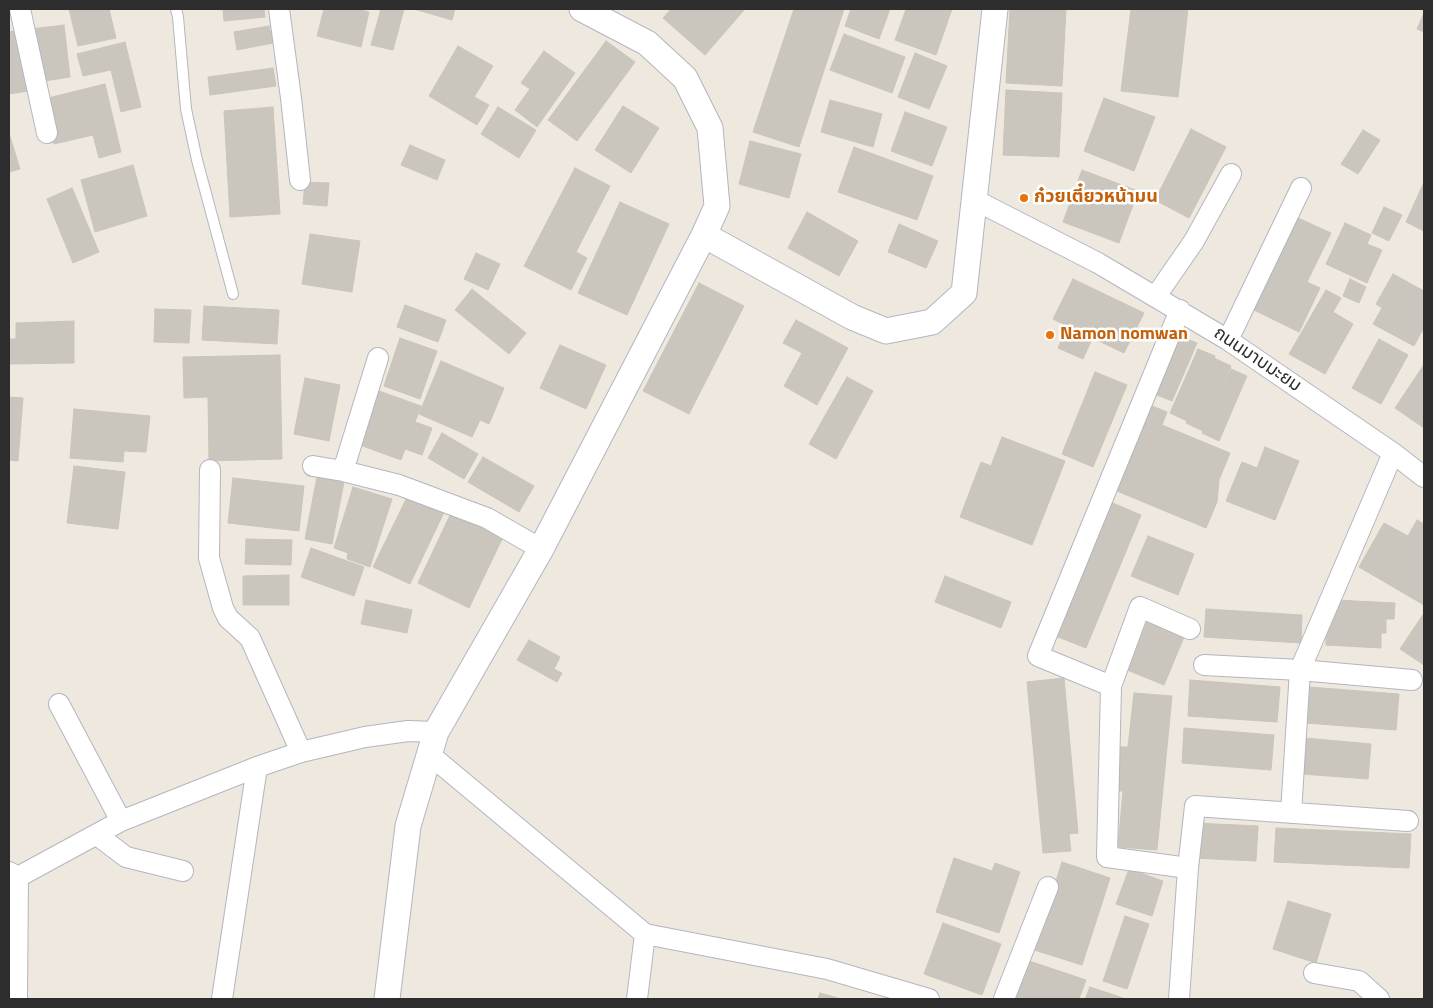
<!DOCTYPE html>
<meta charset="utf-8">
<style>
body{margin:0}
#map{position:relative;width:1433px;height:1008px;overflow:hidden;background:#eee8df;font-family:"Titillium Web",sans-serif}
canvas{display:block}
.frame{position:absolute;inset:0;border:10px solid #2d2d2d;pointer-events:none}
</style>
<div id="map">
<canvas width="1433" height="1008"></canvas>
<div class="frame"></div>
</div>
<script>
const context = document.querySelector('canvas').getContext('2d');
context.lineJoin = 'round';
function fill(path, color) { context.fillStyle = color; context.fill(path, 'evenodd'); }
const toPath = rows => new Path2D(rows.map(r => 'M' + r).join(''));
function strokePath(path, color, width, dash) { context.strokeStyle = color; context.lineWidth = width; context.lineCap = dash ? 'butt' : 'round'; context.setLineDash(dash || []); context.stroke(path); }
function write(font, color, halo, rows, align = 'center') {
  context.font = font + ' "Titillium Web","Noto Sans Thai",sans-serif'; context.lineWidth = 5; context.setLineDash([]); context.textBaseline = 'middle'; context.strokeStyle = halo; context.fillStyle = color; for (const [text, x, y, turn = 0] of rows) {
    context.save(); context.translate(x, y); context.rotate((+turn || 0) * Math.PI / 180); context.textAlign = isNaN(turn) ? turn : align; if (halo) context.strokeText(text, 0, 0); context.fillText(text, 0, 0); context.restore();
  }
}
const building = toPath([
 [69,9,109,9,116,38,78,46,69,9],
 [223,9,264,9,265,17,224,21,223,9],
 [324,9,356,9,369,12,361,47,317,36,324,9],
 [381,9,404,9,393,50,371,45,381,9],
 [414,9,455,9,452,20,414,9],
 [671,9,745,9,705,55,663,18,671,9],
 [794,9,844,9,799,147,753,132,794,9],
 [851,9,890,9,879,39,845,26,851,9],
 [906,9,952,9,936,55,895,40,906,9],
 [1010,9,1066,9,1062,86,1006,83,1010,9],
 [1131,9,1188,9,1178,97,1121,91,1131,9],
 [1424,13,1424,32,1417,29,1424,13],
 [64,25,70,77,38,82,31,29,64,25],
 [269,26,273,43,237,50,234,32,269,26],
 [18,30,28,91,9,94,9,32,18,30],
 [844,34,905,57,892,93,830,70,844,34],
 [606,41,635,62,577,141,548,120,606,41],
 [125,42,141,107,121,112,111,70,83,76,77,54,125,42],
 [458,46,493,66,474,97,489,105,477,125,429,96,458,46],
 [544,51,575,73,537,127,515,110,530,89,521,83,544,51],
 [915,53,947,66,929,109,898,97,915,53],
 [273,68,276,86,210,95,208,77,273,68],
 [105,84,121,152,99,158,93,135,54,144,44,99,105,84],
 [1006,90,1062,93,1059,157,1003,155,1006,90],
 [1104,98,1155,117,1134,171,1084,151,1104,98],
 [830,100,882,114,873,147,821,132,830,100],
 [623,106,659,128,631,173,595,150,623,106],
 [273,107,280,214,230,217,224,111,273,107],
 [498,107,536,130,519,158,481,134,498,107],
 [905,112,947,127,932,166,891,151,905,112],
 [1191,129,1226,147,1189,218,1155,200,1191,129],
 [1363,130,1380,140,1358,174,1341,164,1363,130],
 [9,133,20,169,9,172,9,133],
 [750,141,801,154,789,198,739,184,750,141],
 [410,145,445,160,437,180,401,165,410,145],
 [854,147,933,176,917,220,838,192,854,147],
 [133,165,147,216,95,232,81,180,133,165],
 [575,168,610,186,576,252,587,258,571,290,524,266,575,168],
 [1082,170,1138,191,1119,243,1063,222,1082,170],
 [305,182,329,183,327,206,303,204,305,182],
 [1424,182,1424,231,1406,222,1424,182],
 [72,188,99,252,73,263,47,199,72,188],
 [620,202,669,224,627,315,578,293,620,202],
 [1384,207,1402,215,1389,241,1372,233,1384,207],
 [807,212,858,241,839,276,788,248,807,212],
 [1298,218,1331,233,1307,282,1320,288,1299,332,1254,310,1298,218],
 [1345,223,1371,235,1367,244,1382,250,1367,283,1326,264,1345,223],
 [899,224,938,241,926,268,888,252,899,224],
 [310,234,360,241,352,292,302,284,310,234],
 [476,253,500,264,488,290,464,279,476,253],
 [1393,274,1424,291,1424,327,1414,346,1373,324,1382,308,1376,304,1393,274],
 [1073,279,1144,313,1124,353,1053,319,1073,279],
 [1350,279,1366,287,1359,303,1343,296,1350,279],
 [699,283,744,306,689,414,643,391,699,283],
 [472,289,526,333,509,354,455,310,472,289],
 [1326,290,1341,298,1333,312,1353,324,1325,374,1289,354,1326,290],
 [405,305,446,320,438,342,397,327,405,305],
 [204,306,279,310,277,344,202,340,204,306],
 [155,309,191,310,189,343,154,342,155,309],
 [796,320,848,348,817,405,784,386,802,353,783,343,796,320],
 [74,321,74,363,9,364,9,339,16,339,16,323,74,321],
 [1066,328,1092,339,1083,359,1058,348,1066,328],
 [1174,334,1197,343,1172,401,1149,392,1174,334],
 [400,338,437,351,420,399,384,386,400,338],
 [1379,339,1408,355,1381,404,1352,388,1379,339],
 [560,345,606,365,586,409,540,388,560,345],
 [1198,349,1215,356,1187,421,1170,413,1198,349],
 [280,355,282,459,209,461,208,397,184,398,183,357,280,355],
 [1214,358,1231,366,1203,431,1186,423,1214,358],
 [441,361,504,388,489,424,480,420,472,437,419,414,441,361],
 [1423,366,1424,367,1424,428,1395,408,1423,366],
 [1231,369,1247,376,1219,441,1202,433,1231,369],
 [1095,372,1127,385,1093,467,1062,454,1095,372],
 [847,377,873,391,836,459,809,444,847,377],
 [305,378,340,385,329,441,294,434,305,378],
 [379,391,421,406,415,422,432,428,422,455,405,449,401,460,360,445,379,391],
 [9,397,23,398,18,461,9,460,9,397],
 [1147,404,1167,412,1162,425,1230,453,1219,480,1217,502,1206,528,1112,489,1147,404],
 [74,409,150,416,146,452,124,451,123,462,70,458,74,409],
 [442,433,478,454,464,479,428,458,442,433],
 [1002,437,1065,461,1032,545,960,517,981,462,991,466,1002,437],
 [1265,447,1299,461,1275,520,1226,501,1242,462,1257,468,1265,447],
 [483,457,534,486,519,512,468,482,483,457],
 [74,466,125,472,118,529,67,523,74,466],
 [317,477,344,482,332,544,305,539,317,477],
 [233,478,304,486,299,531,228,523,233,478],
 [353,487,392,499,370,567,347,559,348,553,334,548,353,487],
 [410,491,446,508,410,584,373,567,410,491],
 [1108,501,1141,515,1086,648,1053,635,1108,501],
 [452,511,504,535,469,608,418,583,452,511],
 [1417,520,1424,524,1424,605,1359,567,1384,523,1408,536,1417,520],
 [1148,536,1194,554,1178,595,1131,576,1148,536],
 [246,539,292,540,291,565,245,564,246,539],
 [311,548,364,567,354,596,301,577,311,548],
 [289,575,289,605,243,605,243,576,289,575],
 [945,576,1011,602,1001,628,935,602,945,576],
 [366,600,412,610,407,633,361,624,366,600],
 [1335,600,1395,603,1394,619,1386,619,1386,633,1381,633,1381,648,1326,645,1326,629,1330,629,1331,614,1335,600],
 [1206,609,1302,615,1301,643,1204,637,1206,609],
 [1424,613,1424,665,1400,649,1424,613],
 [1147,622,1184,637,1164,685,1127,670,1147,622],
 [529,640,560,657,554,669,562,673,557,682,517,660,529,640],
 [1064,678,1078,833,1069,834,1071,851,1043,853,1027,682,1064,678],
 [1190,680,1280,687,1277,722,1188,716,1190,680],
 [1309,687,1399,694,1396,730,1306,723,1309,687],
 [1134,693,1172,696,1157,850,1118,847,1123,791,1115,791,1119,747,1128,747,1134,693],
 [1184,728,1274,735,1271,770,1182,763,1184,728],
 [1305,738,1371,744,1368,779,1302,774,1305,738],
 [1194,823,1258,826,1256,861,1192,858,1194,823],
 [1276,828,1411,834,1409,868,1274,862,1276,828],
 [954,858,992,871,995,863,1020,872,999,933,936,912,954,858],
 [1062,862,1110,878,1082,965,1034,950,1062,862],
 [1129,869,1163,881,1152,916,1116,904,1129,869],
 [1288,901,1331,914,1316,963,1273,949,1288,901],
 [1125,916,1149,924,1127,989,1103,981,1125,916],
 [943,923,1001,944,982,995,924,974,943,923],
 [1029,961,1086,980,1079,999,1015,999,1029,961],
 [1090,987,1126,999,1085,999,1090,987],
 [820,993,841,999,818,999,820,993]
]);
fill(building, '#cac6be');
strokePath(building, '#cac4b9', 1);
const service = toPath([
 [176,9,178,17,186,109,197,160,233,294]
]);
const minor = toPath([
 [20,9,47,133],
 [279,9,291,98,300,180],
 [975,200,1098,263,1228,340,1393,453,1424,477],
 [1156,296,1194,241,1231,174],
 [1180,310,1038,656,1111,686,1107,857,1188,868],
 [1228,340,1301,188],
 [313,466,343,471,399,485,487,518,541,549],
 [210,470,209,558,223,608,228,618,250,638,301,752],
 [343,471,378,358],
 [1204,665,1300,670,1412,680],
 [1111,686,1140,607,1190,629],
 [59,704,121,821],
 [429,754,645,934,827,969,929,999],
 [1291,813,1300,670,1393,453],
 [97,835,126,857,183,871],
 [9,872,18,877,17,999],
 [18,877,121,821,257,767,301,752,365,737,408,731,436,732],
 [1314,973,1359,981,1379,999],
 [222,999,257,767],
 [637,999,645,934],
 [1004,999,1048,887],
 [1179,999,1188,868,1195,806,1408,821]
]);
const tertiary = toPath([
 [704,235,852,317,886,331,932,322,964,293,995,9],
 [387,999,408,826,436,732,541,549,704,235,717,206,710,128,685,78,647,43,582,9]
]);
strokePath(service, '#b3b6c0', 12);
strokePath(minor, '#b3b6c0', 22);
strokePath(tertiary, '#b3b6c0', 27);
strokePath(service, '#fff', 10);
strokePath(minor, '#fff', 20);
strokePath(tertiary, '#fff', 25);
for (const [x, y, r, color] of [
 [1024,198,5,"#e8710a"],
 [1050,335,5,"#e8710a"]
]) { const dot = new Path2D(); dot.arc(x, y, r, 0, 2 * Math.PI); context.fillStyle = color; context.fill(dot); strokePath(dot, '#fff', 2); }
write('bold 18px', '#c56008', '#fff', [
 ["ก๋วยเตี๋ยวหน้ามน",1034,198],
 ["Namon nomwan",1060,335]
], 'left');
write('18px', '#2d2d2d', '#fff', [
 ["ถนนมาบมะยม",1257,360,34]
]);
</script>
